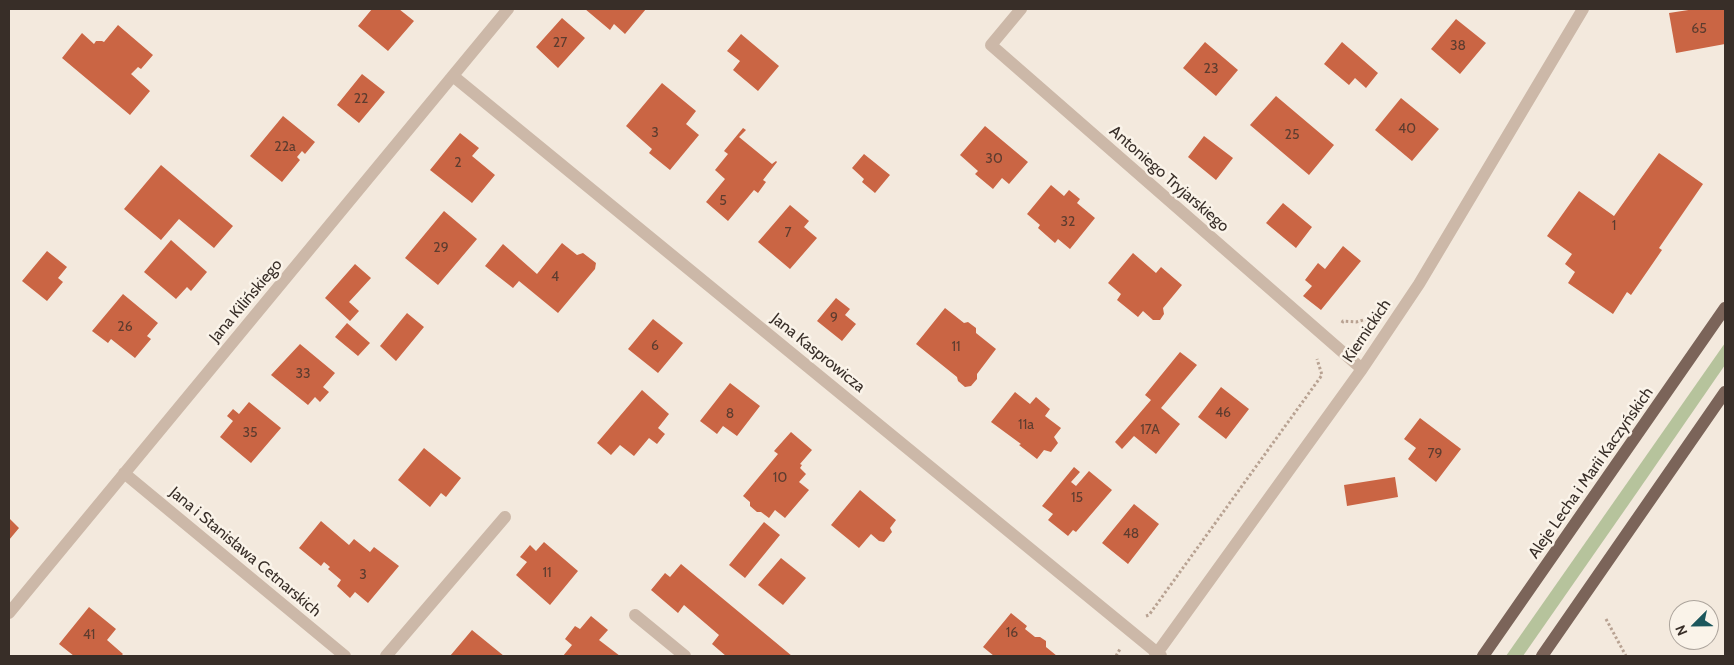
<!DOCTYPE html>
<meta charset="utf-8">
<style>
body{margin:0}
#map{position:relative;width:1734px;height:665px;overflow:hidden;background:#f3e9dd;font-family:Cabin,sans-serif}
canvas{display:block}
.frame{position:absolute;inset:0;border:10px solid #382e28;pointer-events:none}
.north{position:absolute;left:1669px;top:600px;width:50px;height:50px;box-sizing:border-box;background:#faf3e9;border:1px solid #aca49c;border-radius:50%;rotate:247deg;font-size:14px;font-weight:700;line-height:20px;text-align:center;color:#382e28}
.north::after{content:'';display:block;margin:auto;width:18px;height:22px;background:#1c575c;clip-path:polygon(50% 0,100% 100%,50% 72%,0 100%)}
</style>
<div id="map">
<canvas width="1734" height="665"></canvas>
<div class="frame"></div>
<div class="north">N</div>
</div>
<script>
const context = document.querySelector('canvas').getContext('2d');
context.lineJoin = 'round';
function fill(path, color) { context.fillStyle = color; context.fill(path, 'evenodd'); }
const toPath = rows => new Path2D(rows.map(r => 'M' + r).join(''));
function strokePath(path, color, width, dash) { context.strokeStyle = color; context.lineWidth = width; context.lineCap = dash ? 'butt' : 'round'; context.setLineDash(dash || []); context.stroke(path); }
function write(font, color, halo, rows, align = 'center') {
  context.font = font + ' Cabin,sans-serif'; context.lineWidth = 5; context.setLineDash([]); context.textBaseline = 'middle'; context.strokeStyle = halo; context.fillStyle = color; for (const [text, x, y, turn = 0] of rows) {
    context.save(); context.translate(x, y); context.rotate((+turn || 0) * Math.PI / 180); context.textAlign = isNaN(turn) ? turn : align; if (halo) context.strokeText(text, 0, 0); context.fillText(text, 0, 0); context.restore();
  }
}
fill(toPath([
 [1725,343,1725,365,1638,491,1523,656,1506,656]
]), '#b6c39c');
fill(toPath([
 [372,9,399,9,414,21,388,51,358,26],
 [585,9,646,9,625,34,614,24,610,30],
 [1695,9,1725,9,1725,44,1676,53,1669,13],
 [562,18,585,38,558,68,536,47],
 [1456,19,1486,43,1460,74,1431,49],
 [118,25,153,55,141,69,138,67,131,74,150,91,130,115,62,58,82,33,94,44,96,41,102,41,104,42],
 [741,34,779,66,758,91,733,70,740,61,727,51],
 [1205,42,1238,70,1216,96,1183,68],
 [1342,42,1378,73,1366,88,1355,78,1349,85,1324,64],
 [362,74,385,92,359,123,337,105],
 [662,83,696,111,686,124,699,135,670,170,649,153,652,149,626,126],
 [1276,96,1334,145,1309,175,1250,125],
 [1401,98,1439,129,1412,161,1375,130],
 [283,116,315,142,305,154,302,151,297,157,300,160,282,182,250,156],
 [985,126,1028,162,1009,184,1002,178,993,189,975,174,978,171,960,155],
 [743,128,746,130,739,137,772,164,776,161,777,162,763,180,766,182,758,193,754,190,728,221,706,202,725,179,715,170,728,154,724,151],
 [460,133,479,148,472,156,495,175,472,203,430,170],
 [1204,136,1233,158,1216,180,1188,157],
 [1659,153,1703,184,1659,248,1662,250,1631,295,1627,292,1613,314,1568,283,1575,272,1565,264,1572,254,1547,236,1579,191,1614,216],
 [864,154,890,175,875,193,862,182,864,179,852,168],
 [161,165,233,226,214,248,179,219,161,240,124,209],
 [1051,185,1064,196,1069,190,1080,199,1077,203,1095,218,1070,249,1058,239,1055,243,1038,228,1040,225,1027,214],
 [1283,203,1312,227,1296,248,1266,223],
 [790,205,809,221,804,227,817,238,790,269,758,242],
 [444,211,477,239,438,285,405,258],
 [171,240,207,272,191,291,187,287,176,299,144,272],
 [562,243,577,255,583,253,596,263,595,269,558,313,519,281,513,288,485,266,503,244,537,274],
 [1343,246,1361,261,1321,310,1303,296,1312,286,1305,280,1318,263,1325,269],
 [47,251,67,267,58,278,63,282,47,301,22,281],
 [1133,253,1156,273,1161,267,1182,285,1163,308,1164,314,1160,320,1153,320,1143,311,1138,317,1117,300,1121,294,1108,283],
 [355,264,371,278,349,302,359,311,350,321,325,298],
 [123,294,158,323,147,336,151,339,135,358,111,339,108,343,92,331],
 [836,298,850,309,845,315,856,324,842,341,817,321],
 [945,308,964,323,968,322,976,328,976,333,996,349,977,374,977,379,971,386,965,387,958,381,957,377,916,344],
 [407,313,424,327,396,361,380,346],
 [653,319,683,343,658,373,628,349],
 [347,323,370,343,358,356,335,337],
 [300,344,335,373,323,387,329,392,320,402,315,397,308,405,271,375],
 [1180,352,1197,365,1161,408,1180,424,1156,454,1134,436,1122,449,1115,442,1151,400,1145,395],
 [730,383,760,406,737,436,723,426,717,434,700,421],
 [1221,387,1249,409,1226,439,1198,417],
 [642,390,669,414,658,428,665,434,657,444,649,438,634,456,620,445,611,455,597,443],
 [1015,392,1030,404,1036,397,1050,409,1045,416,1061,428,1054,437,1058,443,1051,452,1044,450,1037,459,1019,445,1021,444,991,422],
 [249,402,281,428,251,463,220,437,233,421,227,416,233,409,239,414],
 [1420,418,1461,449,1436,482,1408,459,1416,448,1404,439],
 [791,432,812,450,800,464,802,465,800,468,806,474,799,482,809,490,785,518,775,510,769,518,761,512,757,512,750,506,750,502,743,496,778,454,774,451],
 [424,448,461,478,446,497,441,493,430,507,398,480],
 [1074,467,1080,472,1071,482,1076,486,1089,471,1112,490,1076,532,1073,530,1068,536,1048,520,1053,514,1042,506],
 [1395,477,1398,497,1347,506,1344,485],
 [860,490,896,520,890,528,892,532,884,542,879,541,871,534,859,548,831,525],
 [1134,504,1159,524,1128,564,1102,543],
 [9,518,19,528,9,540],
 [321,521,349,545,354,539,370,552,374,547,399,566,368,603,355,592,350,598,337,586,341,580,328,569,330,567,324,562,321,566,299,548],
 [764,522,780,535,745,578,729,565],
 [544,542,578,571,550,605,516,575,527,562,520,557,530,545,536,551],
 [781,558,806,578,783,605,758,585],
 [681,564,792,656,726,656,712,644,719,635,684,605,678,613,651,590,665,573,670,577],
 [89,607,116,629,107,640,123,654,121,656,74,656,59,644],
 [1011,613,1027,626,1025,629,1035,637,1040,637,1046,641,1046,647,1057,656,994,656,983,647],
 [591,616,608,630,599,640,620,656,563,656,572,645,565,639,575,626,580,629],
 [472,630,504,656,450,656]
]), '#ca6544');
strokePath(toPath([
 [1342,323,1343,321,1356,322,1371,318],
 [1146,616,1149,615,1322,375,1317,359],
 [1606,619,1626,656],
 [1116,656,1120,649]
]), '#b8a292', 3, [2.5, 2.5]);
strokePath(toPath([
 [1021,9,991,45,1362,369],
 [453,76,1161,656],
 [124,473,345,656],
 [9,613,508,9],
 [635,615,685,656],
 [386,656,505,517],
 [1155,656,1362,369,1419,284,1583,9]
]), '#ccb8a8', 12);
strokePath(toPath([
 [1483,656,1725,308],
 [1542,656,1725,392]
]), '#7b6459', 12);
write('14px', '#5c3c2f', null, [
 ["65",1699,29],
 ["27",560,43],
 ["38",1458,46],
 ["23",1211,69],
 ["22",361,99],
 ["40",1407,129],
 ["3",655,133],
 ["25",1292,135],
 ["22a",285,147],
 ["30",994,159],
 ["2",458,163],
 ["5",723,201],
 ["32",1068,222],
 ["1",1614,226],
 ["7",788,233],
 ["29",441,248],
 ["4",555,277],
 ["9",834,318],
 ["26",125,327],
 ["6",655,346],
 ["11",956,347],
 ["33",303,374],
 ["46",1223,413],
 ["8",730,414],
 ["11a",1026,425],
 ["17A",1150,430],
 ["35",250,433],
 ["79",1435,454],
 ["10",780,478],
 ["15",1077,498],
 ["48",1131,534],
 ["11",547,573],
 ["3",363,575],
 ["16",1012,633],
 ["41",89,635]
]);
write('16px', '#382e28', '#faf3e9', [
 ["Antoniego Tryjarskiego",1169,179,41],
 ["Jana Kilińskiego",246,301,-50],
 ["Kiernickich",1367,331,-56],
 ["Jana Kasprowicza",818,353,39],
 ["Aleje Lecha i Marii Kaczyńskich",1591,473,-55],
 ["Jana i Stanisława Cetnarskich",245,552,40]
]);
</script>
